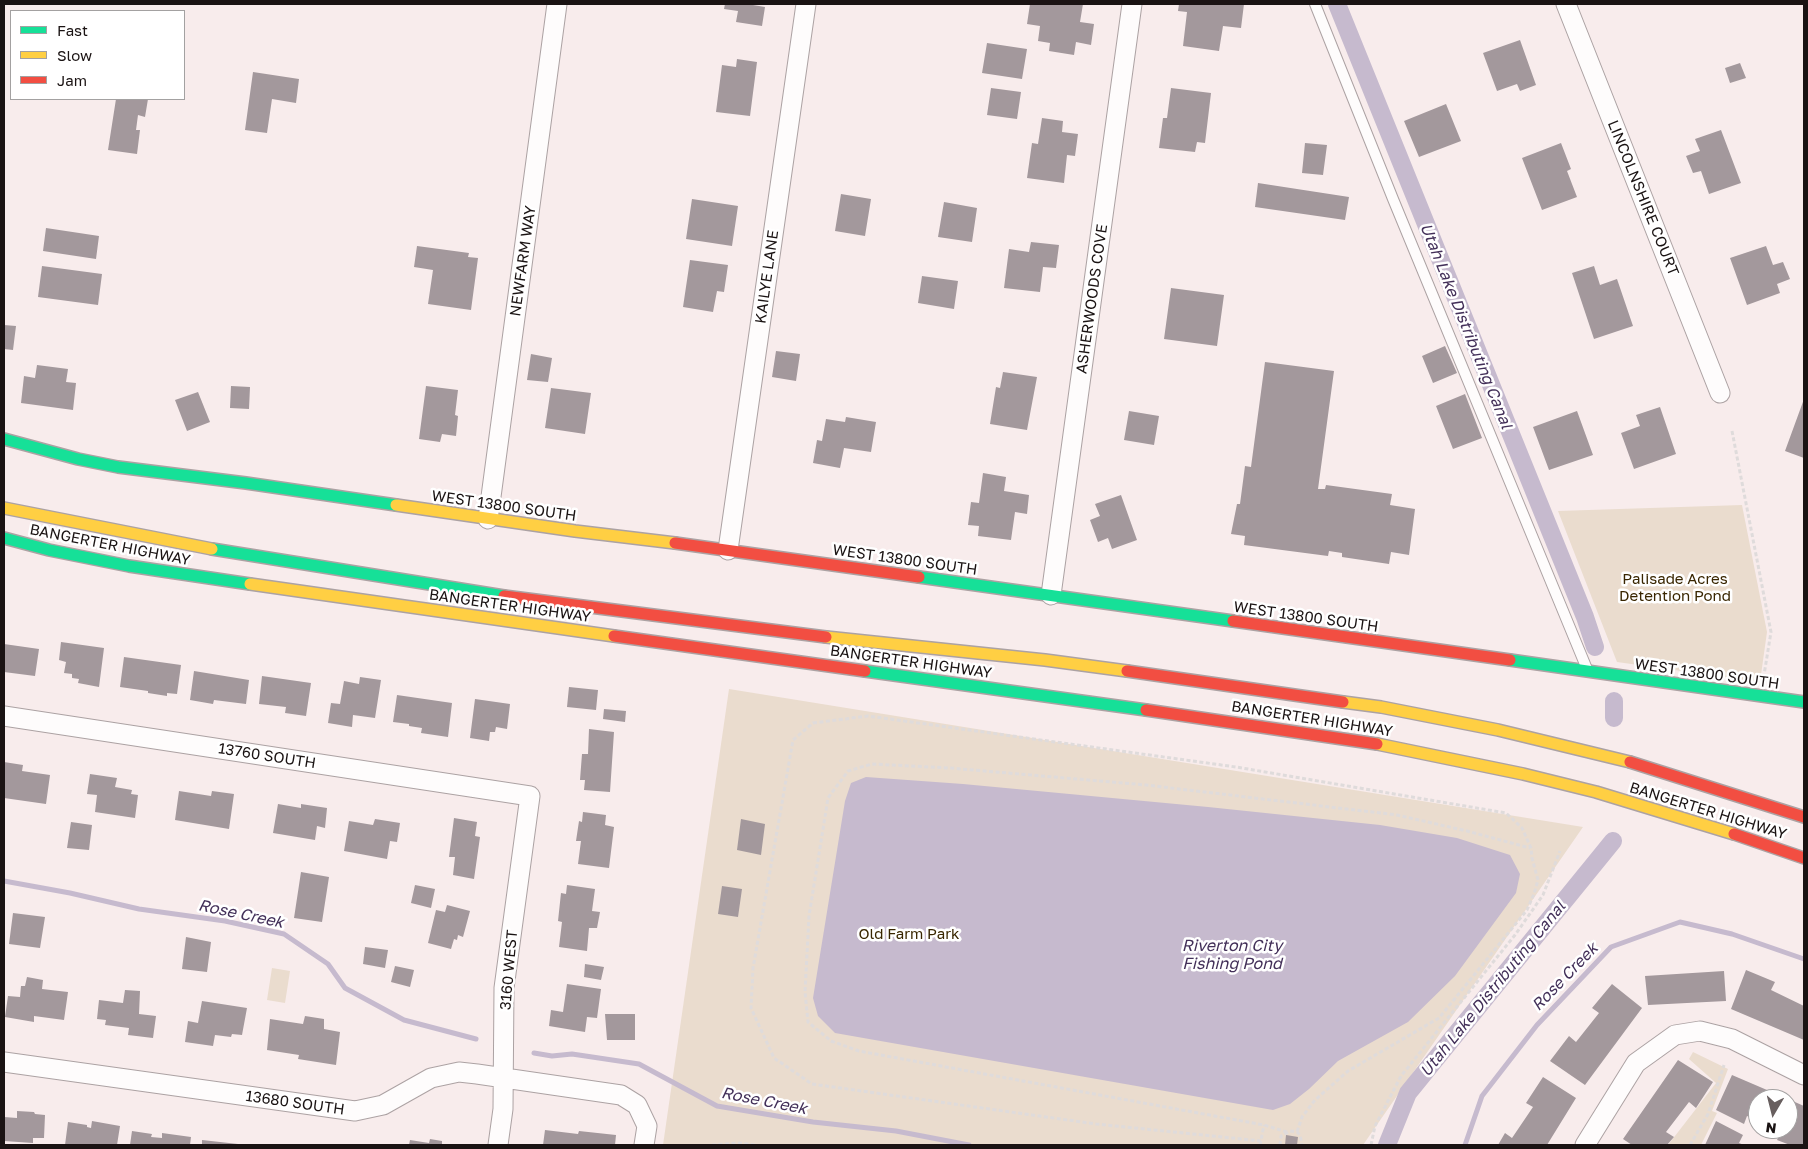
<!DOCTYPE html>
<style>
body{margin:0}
#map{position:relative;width:1808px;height:1149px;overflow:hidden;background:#f8ecec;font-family:"Golos Text",sans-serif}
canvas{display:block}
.frame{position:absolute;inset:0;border:5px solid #1a1313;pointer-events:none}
.legend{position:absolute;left:10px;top:10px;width:175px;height:90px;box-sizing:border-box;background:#fff;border:1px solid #a3a1a1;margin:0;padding:6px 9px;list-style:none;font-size:15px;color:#1a1313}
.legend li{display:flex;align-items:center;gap:10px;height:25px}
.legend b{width:25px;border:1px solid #a3a1a1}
.north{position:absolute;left:1748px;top:1089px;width:50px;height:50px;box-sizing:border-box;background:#fff;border:1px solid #a3a1a1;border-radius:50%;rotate:188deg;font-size:14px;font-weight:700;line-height:20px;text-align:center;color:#1a1313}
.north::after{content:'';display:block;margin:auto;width:18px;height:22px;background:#685f5f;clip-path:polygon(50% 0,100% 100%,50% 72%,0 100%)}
</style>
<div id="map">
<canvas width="1808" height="1149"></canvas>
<div class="frame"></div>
<ul class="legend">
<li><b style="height:6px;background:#16e098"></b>Fast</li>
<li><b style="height:6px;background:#ffcf43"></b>Slow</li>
<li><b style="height:6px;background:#f24e42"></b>Jam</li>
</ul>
<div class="north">N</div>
</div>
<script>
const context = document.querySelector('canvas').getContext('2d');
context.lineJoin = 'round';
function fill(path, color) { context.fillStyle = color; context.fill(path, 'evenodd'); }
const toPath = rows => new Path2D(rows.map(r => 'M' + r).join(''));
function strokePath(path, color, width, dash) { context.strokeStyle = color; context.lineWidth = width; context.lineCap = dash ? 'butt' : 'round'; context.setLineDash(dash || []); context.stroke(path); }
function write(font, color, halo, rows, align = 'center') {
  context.font = font + ' "Golos Text",sans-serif'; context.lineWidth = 5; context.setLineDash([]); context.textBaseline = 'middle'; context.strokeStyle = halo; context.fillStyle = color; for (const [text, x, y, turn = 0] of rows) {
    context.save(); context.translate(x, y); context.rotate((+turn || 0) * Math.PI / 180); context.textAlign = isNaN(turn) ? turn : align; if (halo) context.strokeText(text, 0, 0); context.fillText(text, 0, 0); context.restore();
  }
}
fill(toPath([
 [1742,505,1767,632,1760,682,1617,662,1558,511],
 [729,689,1583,827,1363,1145,663,1145],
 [272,968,290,971,285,1003,267,1000],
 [1693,1052,1728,1069,1712,1111,1717,1113,1701,1145,1668,1145,1716,1083,1689,1059]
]), '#eadcce');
fill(toPath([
 [866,777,963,784,1208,807,1380,825,1457,838,1510,855,1520,874,1516,893,1455,976,1408,1022,1338,1061,1309,1089,1290,1104,1273,1110,835,1033,818,1016,813,998,845,801,851,783]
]), '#c6bace');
strokePath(toPath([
 [4,881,70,893,139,909,225,921,284,934,328,964,345,988,404,1020,476,1039],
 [534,1053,552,1056,572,1054,639,1064,717,1106,813,1122,896,1131,969,1145],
 [1465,1145,1482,1096,1537,1025,1611,947,1680,922,1732,934,1804,959]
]), '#c6bace', 5);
strokePath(toPath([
 [1337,4,1585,617,1595,647],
 [1614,718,1614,701],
 [1387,1145,1408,1093,1613,841]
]), '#c6bace', 18);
fill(toPath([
 [725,4,753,4,753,5,765,7,762,26,736,22,738,11,724,9],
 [1030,4,1083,4,1080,22,1094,24,1091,45,1076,42,1074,55,1049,51,1050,43,1038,41,1040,26,1027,24],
 [1179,4,1244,4,1241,28,1223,26,1219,51,1183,46,1187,12,1178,11],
 [1520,40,1536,85,1520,91,1517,84,1497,91,1483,53],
 [987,43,1027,49,1022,79,982,73],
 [737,59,757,62,750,116,716,112,722,65,736,67],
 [1740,63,1746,78,1730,83,1725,68],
 [253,72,299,79,296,103,272,99,267,133,245,130],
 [991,88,1021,92,1017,119,987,115],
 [1171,88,1211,93,1205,143,1197,142,1195,152,1159,148,1163,118,1167,118],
 [116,99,148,99,145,117,138,115,136,130,140,130,137,154,108,150],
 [1446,104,1461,141,1419,157,1404,121],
 [1042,118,1063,121,1062,132,1078,134,1075,156,1067,155,1064,183,1027,178,1032,143,1038,144],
 [1721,130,1741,183,1709,194,1701,171,1693,173,1686,156,1700,151,1695,139],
 [1305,143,1327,145,1323,175,1302,173],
 [1561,143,1571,169,1567,171,1577,197,1542,210,1522,158],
 [1258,183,1349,197,1345,220,1255,207],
 [841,194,871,199,865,236,835,231],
 [692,199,738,206,732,246,686,239],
 [944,202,977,208,972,242,938,237],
 [46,228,99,236,96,259,43,251],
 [1031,242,1059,245,1056,268,1043,267,1040,292,1004,288,1009,249,1029,252],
 [417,246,469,253,468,257,478,258,471,310,428,304,433,270,414,267],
 [1766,246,1773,265,1783,262,1790,279,1777,284,1780,293,1747,305,1730,258],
 [690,260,728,265,724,292,717,291,713,312,683,307],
 [42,266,102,274,98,305,38,297],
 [1594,266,1600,285,1617,279,1633,326,1594,339,1572,273],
 [922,276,958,281,954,309,918,303],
 [1171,288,1224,295,1217,346,1164,339],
 [4,325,16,326,13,350,4,349],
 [1445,346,1457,373,1433,383,1422,356],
 [776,351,800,354,796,381,772,377],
 [531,354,552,358,548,382,527,380],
 [1265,362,1334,371,1318,489,1325,489,1326,485,1392,494,1390,505,1415,509,1409,555,1391,552,1389,564,1342,557,1342,553,1329,551,1328,556,1244,545,1245,536,1231,534,1237,504,1240,504,1245,466,1251,467],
 [37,365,68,369,66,382,76,383,73,410,21,403,24,376,35,378],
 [1003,372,1037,377,1027,430,990,424,996,387,1000,388],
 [231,386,250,387,249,409,230,408],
 [426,386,458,390,455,415,458,416,456,436,442,434,440,442,419,439],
 [551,388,591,393,585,434,545,428],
 [198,392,210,422,187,431,175,400],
 [1465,394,1482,438,1453,449,1436,406],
 [1804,399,1804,458,1785,451],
 [1660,407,1676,454,1634,469,1621,433,1640,426,1636,415],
 [1129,411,1159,416,1154,445,1124,440],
 [1577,411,1593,455,1549,470,1533,427],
 [846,417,876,422,871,452,844,448,840,468,813,463,817,440,822,441,826,419,845,422],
 [983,473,1006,477,1004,491,1029,495,1027,514,1015,512,1011,540,978,536,979,526,968,525,971,502,979,503],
 [1121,495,1137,540,1112,549,1108,538,1098,542,1090,520,1100,516,1095,504],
 [61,642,104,648,99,687,78,683,79,679,72,678,72,674,64,673,66,662,59,660],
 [4,644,39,649,35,676,4,672],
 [124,657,181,665,177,694,167,693,167,696,148,693,148,691,120,687],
 [194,671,249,680,246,704,214,700,213,704,190,700],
 [262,676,311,683,306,716,285,713,286,707,259,704],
 [360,677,381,680,375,718,353,715,352,727,328,723,331,703,340,704,344,681,359,684],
 [569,687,598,690,596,710,567,707],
 [397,695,452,703,448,737,421,733,422,728,409,726,409,724,393,722],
 [475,699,510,704,507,729,496,727,495,732,490,732,489,741,470,738],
 [604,709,626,711,625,722,603,719],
 [589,729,614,732,610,792,584,790,585,780,580,780,582,754,588,754],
 [4,762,23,765,22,771,50,775,46,804,4,798],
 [90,774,117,778,115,787,132,790,131,794,138,795,135,818,95,812,97,795,87,794],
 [179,791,211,796,212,791,234,794,229,829,175,820],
 [278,804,301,808,301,804,327,808,325,828,317,826,315,840,273,833],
 [583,812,606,815,605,825,614,827,609,868,578,864,581,841,576,841,579,821,582,822],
 [454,818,477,822,475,836,480,837,474,879,453,875,455,857,449,857],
 [375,819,400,823,397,842,390,841,387,859,344,851,349,821,373,825],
 [741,819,765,824,761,855,737,850],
 [71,822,92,825,89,850,67,848],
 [301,872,329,877,322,922,294,918],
 [415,885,435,889,431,908,411,903],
 [567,885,595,889,592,911,600,912,597,928,589,928,587,951,559,947,562,922,558,921,561,893,566,894],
 [722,886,742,889,738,917,718,914],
 [447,905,470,911,463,937,458,935,457,940,454,939,451,949,428,943,436,910,445,912],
 [13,913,45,917,40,948,9,944],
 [186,937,211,942,207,972,182,969],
 [365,947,388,950,385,968,363,964],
 [585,964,604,967,601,980,584,977],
 [395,966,414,970,410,987,391,982],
 [1746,970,1775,982,1771,990,1804,1006,1804,1040,1731,1009],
 [1724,971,1726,1001,1648,1005,1645,976],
 [27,977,43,980,42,989,68,992,64,1020,34,1016,34,1022,5,1017,8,996,20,997,21,986,25,986],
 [567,984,601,989,597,1018,587,1017,585,1032,549,1026,551,1010,563,1012],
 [1612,984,1642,1008,1585,1085,1550,1061,1569,1036,1576,1042,1599,1013,1592,1008],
 [125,990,140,991,139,1014,156,1016,153,1038,128,1035,129,1028,105,1025,106,1020,97,1019,99,1000,123,1003],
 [202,1001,247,1008,242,1035,232,1034,231,1037,215,1035,213,1046,185,1042,188,1021,198,1023],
 [605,1014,635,1014,635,1040,607,1040],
 [305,1016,324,1019,324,1029,340,1032,336,1065,298,1059,299,1055,267,1050,270,1019,303,1024],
 [1678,1060,1713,1082,1696,1108,1689,1102,1666,1132,1674,1137,1667,1145,1632,1145,1623,1139],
 [1732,1075,1788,1099,1758,1099,1758,1121,1747,1116,1744,1124,1716,1110],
 [1543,1077,1576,1098,1547,1145,1498,1145,1505,1133,1512,1138,1533,1107,1526,1103],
 [1788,1099,1804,1106,1804,1145,1790,1145,1777,1140,1781,1132,1775,1129,1788,1129],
 [17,1111,34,1112,35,1114,45,1115,44,1138,33,1138,33,1143,4,1141,4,1117,17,1118],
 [92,1121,120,1126,117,1145,65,1145,68,1122,87,1125,87,1127,91,1128],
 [1716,1121,1743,1135,1739,1143,1744,1145,1705,1145],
 [545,1130,578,1134,579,1131,616,1135,615,1145,543,1145],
 [132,1131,152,1134,151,1137,162,1138,162,1133,191,1137,190,1145,130,1145],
 [1286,1135,1298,1137,1297,1145,1285,1145],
 [430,1139,442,1141,442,1145,409,1145,410,1140,429,1143],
 [202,1140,238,1144,238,1145,202,1145]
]), '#a3989c');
const lane = toPath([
 [1315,4,1393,199,1587,669]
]);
const street = toPath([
 [1566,4,1720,393],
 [488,519,557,4],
 [728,550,806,4],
 [1051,595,1132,4],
 [4,716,530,796,504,988,503,1109,498,1145],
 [4,1062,355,1111,383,1105,431,1078,459,1072,477,1074,621,1095,637,1105,647,1126,644,1145],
 [1585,1145,1636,1063,1675,1035,1700,1031,1732,1039,1804,1075]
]);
const fast = toPath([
 [4,439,78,459,118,467,246,483,396,505],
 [4,538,49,550,129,566,250,584],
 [212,549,504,596],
 [919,577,1233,621],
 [1510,660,1804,702],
 [865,671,1146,710]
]);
const slow = toPath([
 [396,505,575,531,675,543],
 [4,508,212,549],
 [250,584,614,636],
 [826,637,1045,660,1127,671],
 [1343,702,1381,707,1498,730,1630,762],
 [1377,744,1523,774,1596,792,1734,834]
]);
const jam = toPath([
 [675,543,919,577],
 [504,596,826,637],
 [1233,621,1510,660],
 [614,636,865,671],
 [1127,671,1343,702],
 [1146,710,1377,744],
 [1630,762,1804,817],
 [1734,834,1804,858]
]);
strokePath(lane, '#aca2a3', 12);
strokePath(street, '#aca2a3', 21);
strokePath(fast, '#aca2a3', 14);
strokePath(slow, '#aca2a3', 14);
strokePath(jam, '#aca2a3', 14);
strokePath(toPath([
 [1732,431,1771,632,1764,675],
 [1287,1132,1264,1125,859,1051,831,1041,808,1022,805,992,809,916,828,798,848,771,872,764,950,768,1146,785,1397,815,1467,831,1530,848],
 [1261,1141,1096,1124,812,1084,774,1058,751,1008,753,968,793,740,813,723,868,716,1236,767,1506,813,1522,828,1531,848,1532,858,1538,880,1534,894,1527,910,1439,1018,1348,1071,1315,1100,1302,1117,1297,1132],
 [712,1145,740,1143,755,1145],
 [1260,1145,1264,1125],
 [1280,1145,1281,1136,1290,1131,1297,1132,1300,1135,1302,1145],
 [1371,1145,1375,1126,1401,1076,1515,935,1543,895,1560,851],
 [1690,1145,1708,1114,1724,1065]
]), '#dfdbdb', 3, [4, 2.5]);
strokePath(lane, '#fefcfc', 10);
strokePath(street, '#fefcfc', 19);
strokePath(fast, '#16e098', 11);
strokePath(slow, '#ffcf43', 11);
strokePath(jam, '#f24e42', 11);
write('15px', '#1a1313', '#fff', [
 ["LINCOLNSHIRE COURT",1643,198,68],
 ["NEWFARM WAY",523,261,-82],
 ["KAILYE LANE",767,277,-82],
 ["ASHERWOODS COVE",1092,299,-82],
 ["WEST 13800 SOUTH",504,506,8],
 ["BANGERTER HIGHWAY",110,545,11],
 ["WEST 13800 SOUTH",905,560,8],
 ["BANGERTER HIGHWAY",510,606,8],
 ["WEST 13800 SOUTH",1306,617,8],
 ["BANGERTER HIGHWAY",911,662,8],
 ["WEST 13800 SOUTH",1707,674,8],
 ["BANGERTER HIGHWAY",1312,719,9],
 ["13760 SOUTH",267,756,9],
 ["BANGERTER HIGHWAY",1708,811,17],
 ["3160 WEST",509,970,-85],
 ["13680 SOUTH",295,1103,8]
]);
write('15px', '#392601', '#fff', [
 ["Palisade Acres",1675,579],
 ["Detention Pond",1675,596],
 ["Old Farm Park",909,934]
]);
write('italic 16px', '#433059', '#fff', [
 ["Utah Lake Distributing Canal",1466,326,68],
 ["Rose Creek",241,914,12],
 ["Riverton City",1232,946],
 ["Fishing Pond",1232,964],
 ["Rose Creek",1565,977,-46],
 ["Utah Lake Distributing Canal",1493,989,-51],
 ["Rose Creek",764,1101,11]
]);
</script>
